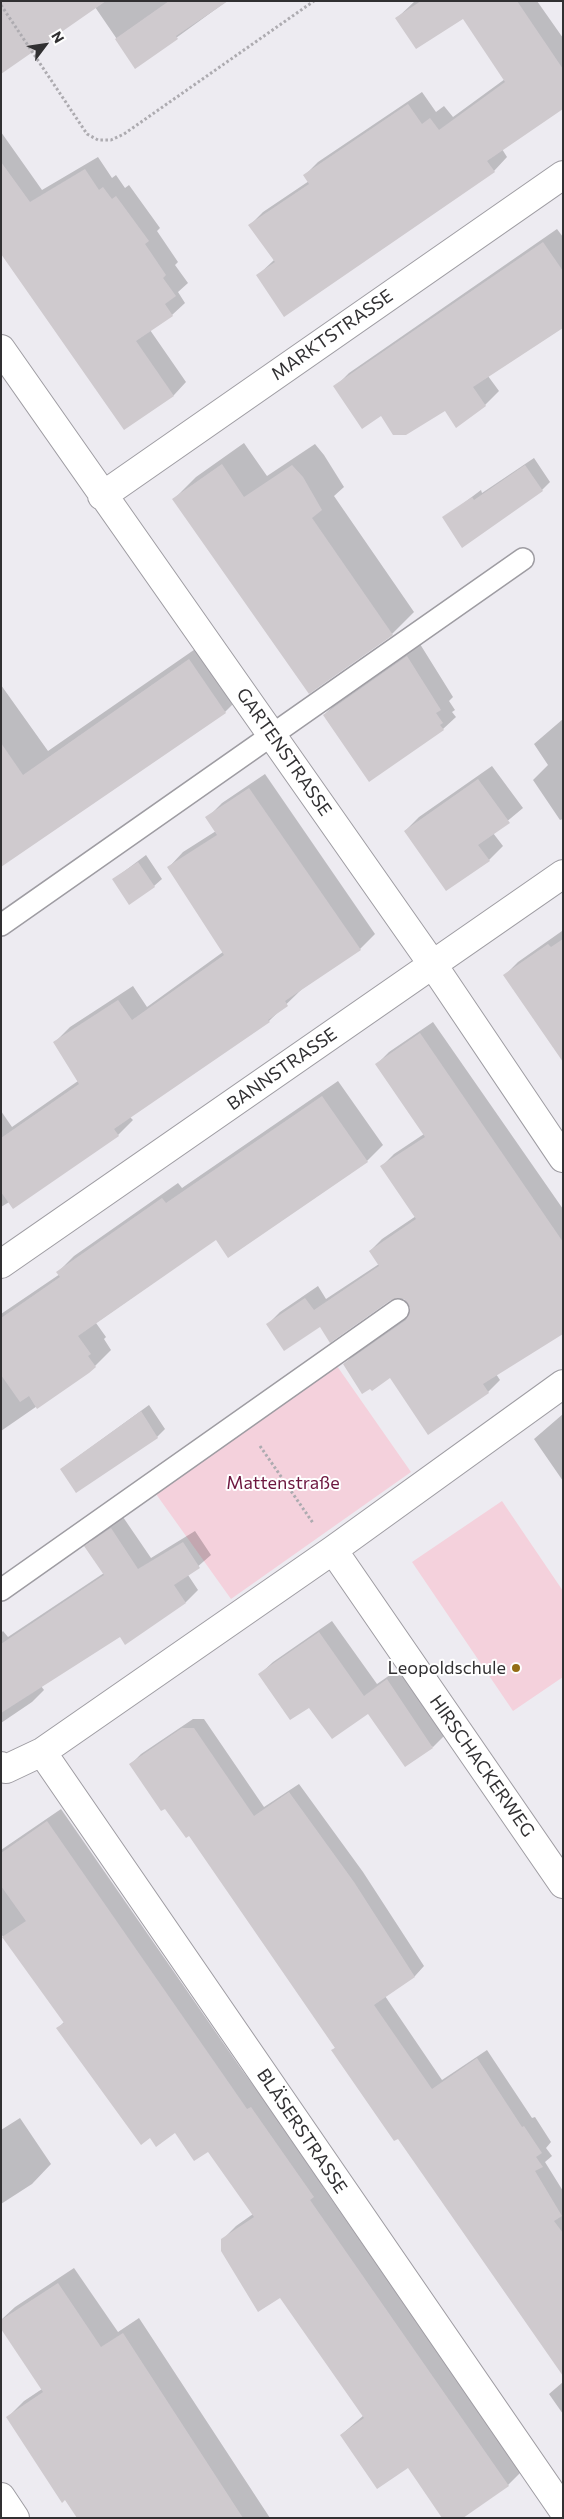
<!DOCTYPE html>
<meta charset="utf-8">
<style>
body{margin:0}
#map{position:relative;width:564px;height:2519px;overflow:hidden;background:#edebf1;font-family:Commissioner,sans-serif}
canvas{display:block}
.frame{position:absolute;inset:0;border:2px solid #313032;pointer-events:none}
.north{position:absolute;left:20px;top:20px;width:50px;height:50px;-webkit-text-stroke:4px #fff;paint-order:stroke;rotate:59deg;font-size:14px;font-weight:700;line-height:20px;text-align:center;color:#313032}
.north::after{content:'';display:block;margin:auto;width:18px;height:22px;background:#313032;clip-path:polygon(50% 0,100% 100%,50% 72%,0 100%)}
</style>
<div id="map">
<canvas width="564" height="2519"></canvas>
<div class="frame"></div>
<div class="north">N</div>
</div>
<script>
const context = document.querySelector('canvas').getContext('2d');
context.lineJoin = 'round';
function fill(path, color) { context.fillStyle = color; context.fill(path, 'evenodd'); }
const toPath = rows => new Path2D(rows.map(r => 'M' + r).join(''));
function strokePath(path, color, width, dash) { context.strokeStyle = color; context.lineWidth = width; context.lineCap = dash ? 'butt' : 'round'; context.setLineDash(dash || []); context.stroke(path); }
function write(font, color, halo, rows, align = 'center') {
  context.font = font + ' Commissioner,sans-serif'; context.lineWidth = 4; context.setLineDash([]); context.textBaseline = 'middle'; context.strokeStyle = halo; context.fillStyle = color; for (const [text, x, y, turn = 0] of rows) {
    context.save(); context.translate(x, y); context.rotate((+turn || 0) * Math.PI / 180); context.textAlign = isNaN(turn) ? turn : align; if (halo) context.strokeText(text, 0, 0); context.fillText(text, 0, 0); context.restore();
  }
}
fill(toPath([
 [337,1366,411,1472,231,1599,156,1494],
 [502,1501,563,1591,563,1677,513,1711,412,1562]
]), '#f4d1dc');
fill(toPath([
 [22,1,227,1,136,67,95,7],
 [415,1,537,1,563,38,563,108,502,149,507,157,494,171,257,276,274,260,250,225,263,212,309,181,305,175,318,162,422,92,436,112,444,106,453,117,505,79,463,18,397,18],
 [1,132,42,190,98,157,112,178,116,175,125,188,129,185,160,228,157,231,178,262,175,265,188,283,178,292,185,303,172,315,150,330,186,382,174,395,124,428,1,251],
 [557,229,563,237,563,325,488,376,499,391,485,405,381,414,335,387,349,373],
 [244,443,267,476,315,444,324,455,344,487,334,496,414,612,392,634,174,499,196,477],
 [534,458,550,482,542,490,444,518,481,490,482,493],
 [214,636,249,688,225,712,1,856,1,685,48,751],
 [420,644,453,697,449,701,455,710,452,712,456,717,443,729,324,715,337,702],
 [563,719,563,819,560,820,533,780,548,765,534,744],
 [492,766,523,808,493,833,503,846,489,860,405,831,419,817],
 [265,774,375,934,360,949,302,989,269,1021,130,1117,133,1120,118,1135,1,1207,1,1111,12,1127,78,1081,55,1042,70,1027,133,986,147,1007,223,952,169,867,183,852,216,831,207,818,222,803],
 [146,855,162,879,154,886,114,879],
 [562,931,563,932,563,1058,505,975,518,962],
 [433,1022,563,1209,563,1331,496,1374,500,1380,488,1392,344,1364,357,1352,409,1315,412,1308,404,1298,390,1299,320,1325,268,1324,280,1312,318,1286,326,1299,379,1264,370,1251,382,1239,416,1216,382,1166,394,1154,424,1134,377,1064,389,1052],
 [338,1081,383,1145,367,1161,216,1239,96,1323,106,1337,104,1339,111,1350,95,1366,1,1431,1,1314,60,1274,58,1272,74,1256,178,1183,182,1188],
 [149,1405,165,1429,157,1437,61,1469],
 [563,1414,563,1481,534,1439],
 [123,1517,151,1558,195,1531,211,1555,188,1575,198,1590,186,1602,120,1635,41,1686,44,1690,32,1702,1,1723,1,1633,3,1631,8,1637,104,1573,86,1547,98,1534],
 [332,1621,377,1684,400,1668,445,1735,433,1747,368,1713,309,1706,260,1674,273,1662],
 [193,1719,204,1719,264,1807,299,1784,363,1872,424,1966,415,1976,385,1996,442,2080,487,2050,532,2118,535,2117,551,2142,546,2148,552,2156,545,2162,563,2191,563,2374,398,2137,333,2050,336,2047,189,1834,131,1764,141,1754],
 [61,1809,242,2070,261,2096,264,2094,326,2183,323,2187,521,2472,508,2485,461,2518,408,2467,341,2435,364,2415,280,2296,223,2239,236,2226,253,2214,208,2150,175,2132,58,2028,65,2021,1,1934,1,1850],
 [20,2118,51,2164,32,2184,1,2204,1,2130],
 [74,2268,118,2332,139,2318,270,2518,78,2518,8,2417,24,2401,42,2389,1,2320,15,2307],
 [563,2382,563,2414,549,2394]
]), '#0003');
fill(toPath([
 [1,1,106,1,1,74],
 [169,1,228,1,176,36,178,39,135,69,115,39],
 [421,1,517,1,563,69,563,109,487,161,495,172,284,317,256,275,275,262,248,225,309,184,303,175,408,104,422,124,430,118,439,130,505,82,463,19,416,49,395,18],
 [1,162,30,202,85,169,99,190,103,187,112,199,116,196,149,241,145,244,166,275,163,278,176,296,165,304,173,316,136,341,174,396,124,430,1,254],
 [543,242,563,271,563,328,473,387,486,406,456,428,445,411,406,435,393,435,381,416,362,429,333,386],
 [222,464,244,497,292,465,303,477,322,510,312,518,393,635,309,694,172,499],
 [525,465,543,491,462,548,442,517,472,497,474,500],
 [407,656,441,710,436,713,443,723,440,725,444,730,369,782,323,715],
 [189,659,226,713,1,867,1,743,23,775],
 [478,779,510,823,478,845,490,861,446,891,404,831],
 [249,788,361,950,285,1001,288,1006,268,1020,270,1022,114,1129,119,1136,13,1209,1,1192,1,1138,79,1084,53,1042,118,1000,132,1020,224,955,167,867,217,835,205,817],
 [138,862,155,887,129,905,112,879],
 [563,939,563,1062,503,975,548,944,551,947],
 [420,1033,563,1242,563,1334,483,1384,489,1393,428,1435,390,1378,372,1391,370,1389,362,1394,343,1364,406,1320,410,1308,404,1299,391,1300,330,1343,320,1327,284,1351,266,1324,305,1298,314,1310,379,1266,369,1251,416,1219,380,1166,425,1137,375,1064],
 [322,1096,368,1162,228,1258,216,1240,78,1336,91,1354,88,1356,96,1367,89,1373,37,1409,29,1396,20,1402,1,1375,1,1318,60,1277,56,1272,162,1198,166,1203],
 [141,1411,158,1438,76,1493,60,1469],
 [111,1528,138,1569,183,1542,200,1568,174,1585,186,1603,125,1645,120,1637,1,1713,1,1644,104,1575,84,1546],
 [319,1632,364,1696,387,1679,433,1748,405,1767,368,1714,332,1739,309,1708,290,1720,258,1674],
 [182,1728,194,1728,254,1816,289,1792,354,1882,415,1977,374,2005,432,2089,477,2058,522,2127,524,2126,542,2153,536,2157,543,2167,535,2171,562,2216,554,2221,563,2233,563,2376,398,2139,394,2141,331,2050,335,2048,189,1836,186,1838,165,1809,161,1811,129,1764],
 [47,1821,229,2083,247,2109,251,2107,314,2197,310,2200,509,2486,463,2518,442,2518,408,2468,377,2489,340,2435,364,2418,280,2298,258,2312,221,2251,221,2239,254,2217,208,2152,194,2161,175,2133,156,2147,150,2138,141,2145,56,2028,64,2023,2,1937,26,1921,1,1886,1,1853],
 [58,2283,101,2347,123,2333,243,2518,77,2518,65,2500,62,2503,6,2417,43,2392,1,2329,1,2320]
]), '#cfcace');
const service = toPath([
 [1,925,523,559],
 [1,1590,398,1310]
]);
const minor = toPath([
 [1,349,433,965,563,1158],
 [102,496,563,175],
 [1,1264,563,874],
 [333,1550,563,1884],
 [42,1752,563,2510],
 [1,1766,6,1769,42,1752,333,1550,563,1384],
 [1,2497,15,2518]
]);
strokePath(service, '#9e9ca2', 24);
strokePath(minor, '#9e9ca2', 30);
strokePath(toPath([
 [1,5,87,134,98,140,111,140,124,134,314,1],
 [260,1446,313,1523]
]), '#adabb0', 3, [2.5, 2.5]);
strokePath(service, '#fff', 21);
strokePath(minor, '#fff', 28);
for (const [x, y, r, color] of [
 [516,1668,5,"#946c15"]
]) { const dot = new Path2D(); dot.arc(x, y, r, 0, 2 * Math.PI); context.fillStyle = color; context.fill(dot); strokePath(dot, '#fff', 2); }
write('18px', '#313032', '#fff', [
 ["MARKTSTRASSE",332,335,-35],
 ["GARTENSTRASSE",284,752,55],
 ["BANNSTRASSE",282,1069,-35],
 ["HIRSCHACKERWEG",482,1766,55],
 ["BLÄSERSTRASSE",302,2131,56]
]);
write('18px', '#6d173f', '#fff', [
 ["Mattenstraße",283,1483]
]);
write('18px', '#313032', '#fff', [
 ["Leopoldschule",506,1668]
], 'right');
</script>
